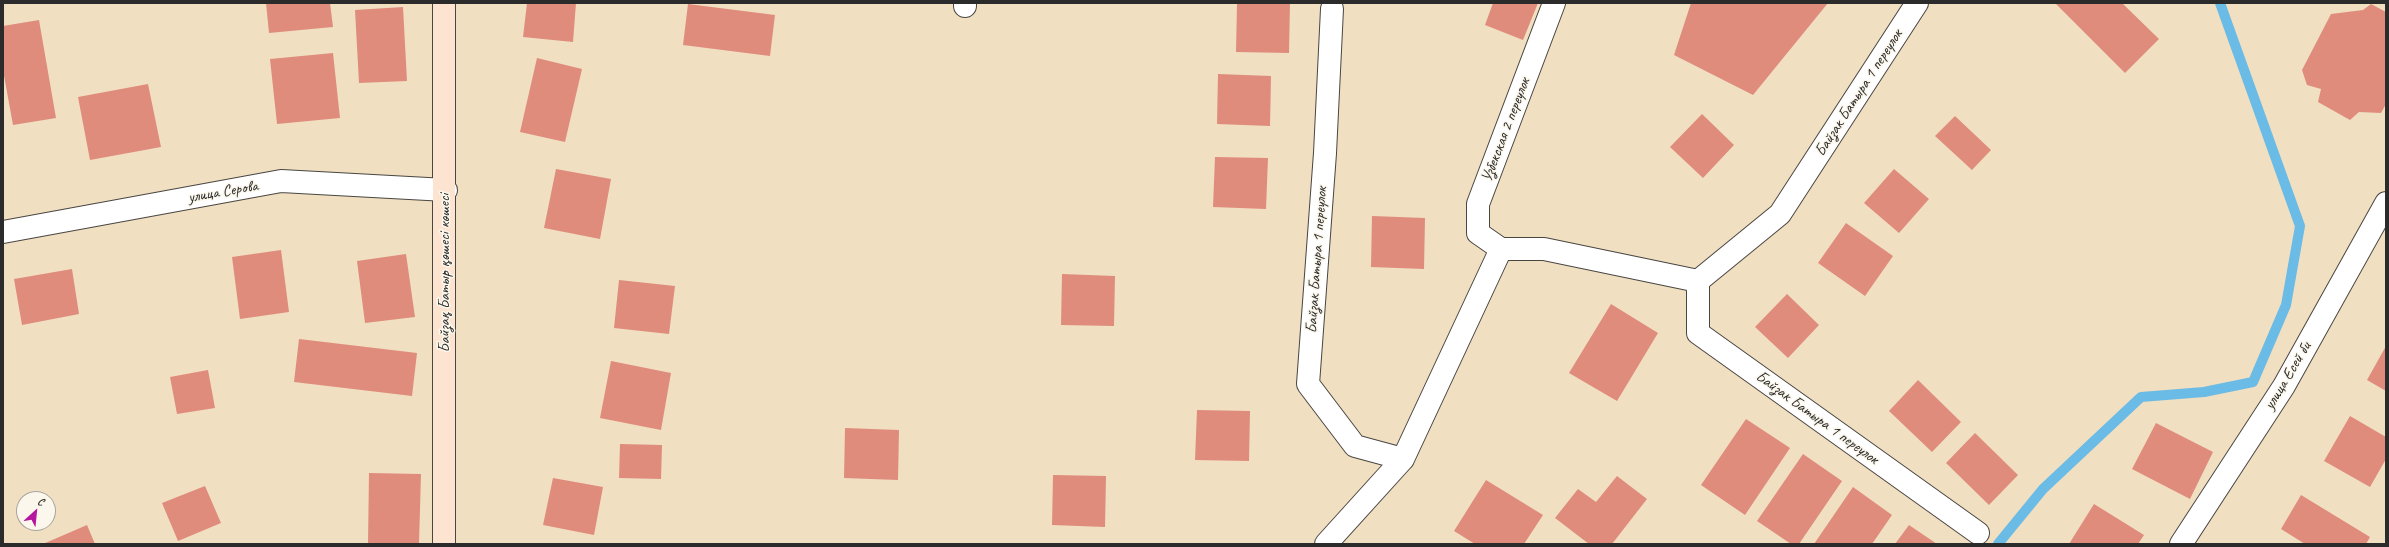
<!DOCTYPE html>
<meta charset="utf-8">
<style>
body{margin:0}
#map{position:relative;width:2389px;height:547px;overflow:hidden;background:#f1dfc1;font-family:Caveat,sans-serif}
canvas{display:block}
.frame{position:absolute;inset:0;border:4px solid #2b2b2b;pointer-events:none}
.north{position:absolute;left:16px;top:491px;width:40px;height:40px;box-sizing:border-box;background:#fbf7ec;border:1px solid #a8a59f;border-radius:50%;rotate:27deg;font-size:11px;font-weight:700;line-height:16px;text-align:center;color:#2b2b2b}
.north::after{content:'';display:block;margin:auto;width:14px;height:18px;background:#b5179e;clip-path:polygon(50% 0,100% 100%,50% 72%,0 100%)}
</style>
<div id="map">
<canvas width="2389" height="547"></canvas>
<div class="frame"></div>
<div class="north">С</div>
</div>
<script>
const context = document.querySelector('canvas').getContext('2d');
context.lineJoin = 'round';
const toPath = rows => new Path2D(rows.map(r => 'M' + r).join(''));
function strokePath(path, color, width, dash) { context.strokeStyle = color; context.lineWidth = width; context.lineCap = dash ? 'butt' : 'round'; context.setLineDash(dash || []); context.stroke(path); }
function fill(path, color) { context.fillStyle = color; context.fill(path, 'evenodd'); }
function write(font, color, halo, rows, align = 'center') {
  context.font = font + ' Caveat,sans-serif'; context.lineWidth = 3; context.setLineDash([]); context.textBaseline = 'middle'; context.strokeStyle = halo; context.fillStyle = color; for (const [text, x, y, turn = 0] of rows) {
    context.save(); context.translate(x, y); context.rotate((+turn || 0) * Math.PI / 180); context.textAlign = isNaN(turn) ? turn : align; if (halo) context.strokeText(text, 0, 0); context.fillText(text, 0, 0); context.restore();
  }
}
strokePath(toPath([
 [1998,544,2043,489,2141,397,2204,392,2253,382,2286,305,2300,226,2220,3]
]), '#6abbe5', 10);
fill(toPath([
 [266,3,330,3,333,27,269,33],
 [527,3,576,3,573,42,523,37],
 [1237,3,1290,3,1289,53,1236,52],
 [1493,3,1538,3,1523,40,1485,25],
 [1691,3,1828,3,1753,95,1674,55],
 [2055,3,2122,3,2159,39,2125,73],
 [688,4,775,15,770,56,683,45],
 [2371,4,2386,12,2386,104,2381,113,2359,112,2350,120,2318,102,2321,89,2307,85,2302,70,2331,14,2363,10],
 [403,7,407,81,359,83,355,10],
 [39,20,56,118,13,125,3,70,3,26],
 [333,53,340,118,277,124,270,59],
 [537,58,582,69,565,142,520,132],
 [1218,74,1271,76,1270,126,1217,124],
 [148,84,161,147,90,160,78,97],
 [1702,114,1734,145,1703,178,1670,147],
 [1955,116,1991,150,1972,170,1935,136],
 [1215,157,1268,158,1266,209,1213,207],
 [556,169,611,179,600,239,544,228],
 [1894,169,1929,199,1899,233,1864,203],
 [1372,216,1425,218,1424,269,1371,267],
 [1846,223,1893,256,1865,296,1818,263],
 [281,250,289,312,240,319,232,257],
 [406,254,415,317,365,323,357,261],
 [72,269,79,314,22,325,14,279],
 [1062,274,1115,276,1114,326,1061,325],
 [619,280,675,286,669,334,614,328],
 [1787,294,1819,325,1788,358,1755,327],
 [1611,304,1658,333,1617,401,1569,373],
 [299,339,417,353,412,396,294,382],
 [2386,346,2386,391,2367,380],
 [611,361,671,373,661,430,600,418],
 [208,370,215,408,177,414,170,377],
 [1918,380,1961,422,1932,452,1889,411],
 [1197,410,1250,411,1249,461,1195,460],
 [2350,416,2386,437,2386,459,2370,487,2324,461],
 [1746,419,1790,448,1745,515,1701,485],
 [2156,423,2213,452,2190,499,2132,469],
 [845,428,899,430,898,480,844,478],
 [1975,433,2018,475,1989,505,1946,463],
 [620,444,662,445,661,479,619,478],
 [1803,454,1842,481,1799,544,1791,544,1757,521],
 [369,473,421,474,419,544,368,544],
 [1053,475,1106,476,1105,527,1052,525],
 [1617,476,1647,499,1612,544,1589,544,1555,518,1578,489,1596,502],
 [553,478,603,487,594,535,543,525],
 [1486,480,1543,515,1524,544,1475,544,1454,531],
 [205,486,221,523,178,541,162,503],
 [1853,487,1892,515,1872,544,1814,544],
 [2301,495,2370,537,2366,544,2305,544,2281,529],
 [2094,504,2144,535,2138,544,2069,544],
 [87,525,95,544,43,544],
 [1909,525,1937,544,1895,544]
]), '#df8c7d');
const minor = toPath([
 [1917,3,1780,214,1698,281,1698,333,1978,533],
 [965,6,965,3],
 [1332,9,1325,153,1308,384,1355,446,1403,459],
 [3,232,281,181,446,190],
 [1501,249,1478,233,1478,204,1554,3],
 [1326,544,1403,459,1501,249,1544,249,1698,281],
 [2181,544,2284,386,2386,203]
]);
const secondary = toPath([
 [444,3,444,544]
]);
strokePath(minor, '#494642', 24);
strokePath(secondary, '#494642', 24);
strokePath(minor, '#fff', 22);
strokePath(secondary, '#fde4d1', 22);
write('16px', '#2b2b2b', '#fbf7ec', [
 ["Байзак Батыра 1 переулок",1859,93,-57],
 ["Узбекская 2 переулок",1506,130,-69],
 ["улица Серова",223,192,-10],
 ["Байзак Батыра 1 переулок",1317,260,-86],
 ["Байзақ Батыр қөшесі көшесі",445,273,-90],
 ["улица Есей би",2288,376,-59],
 ["Байзак Батыра 1 переулок",1817,418,36]
]);
</script>
